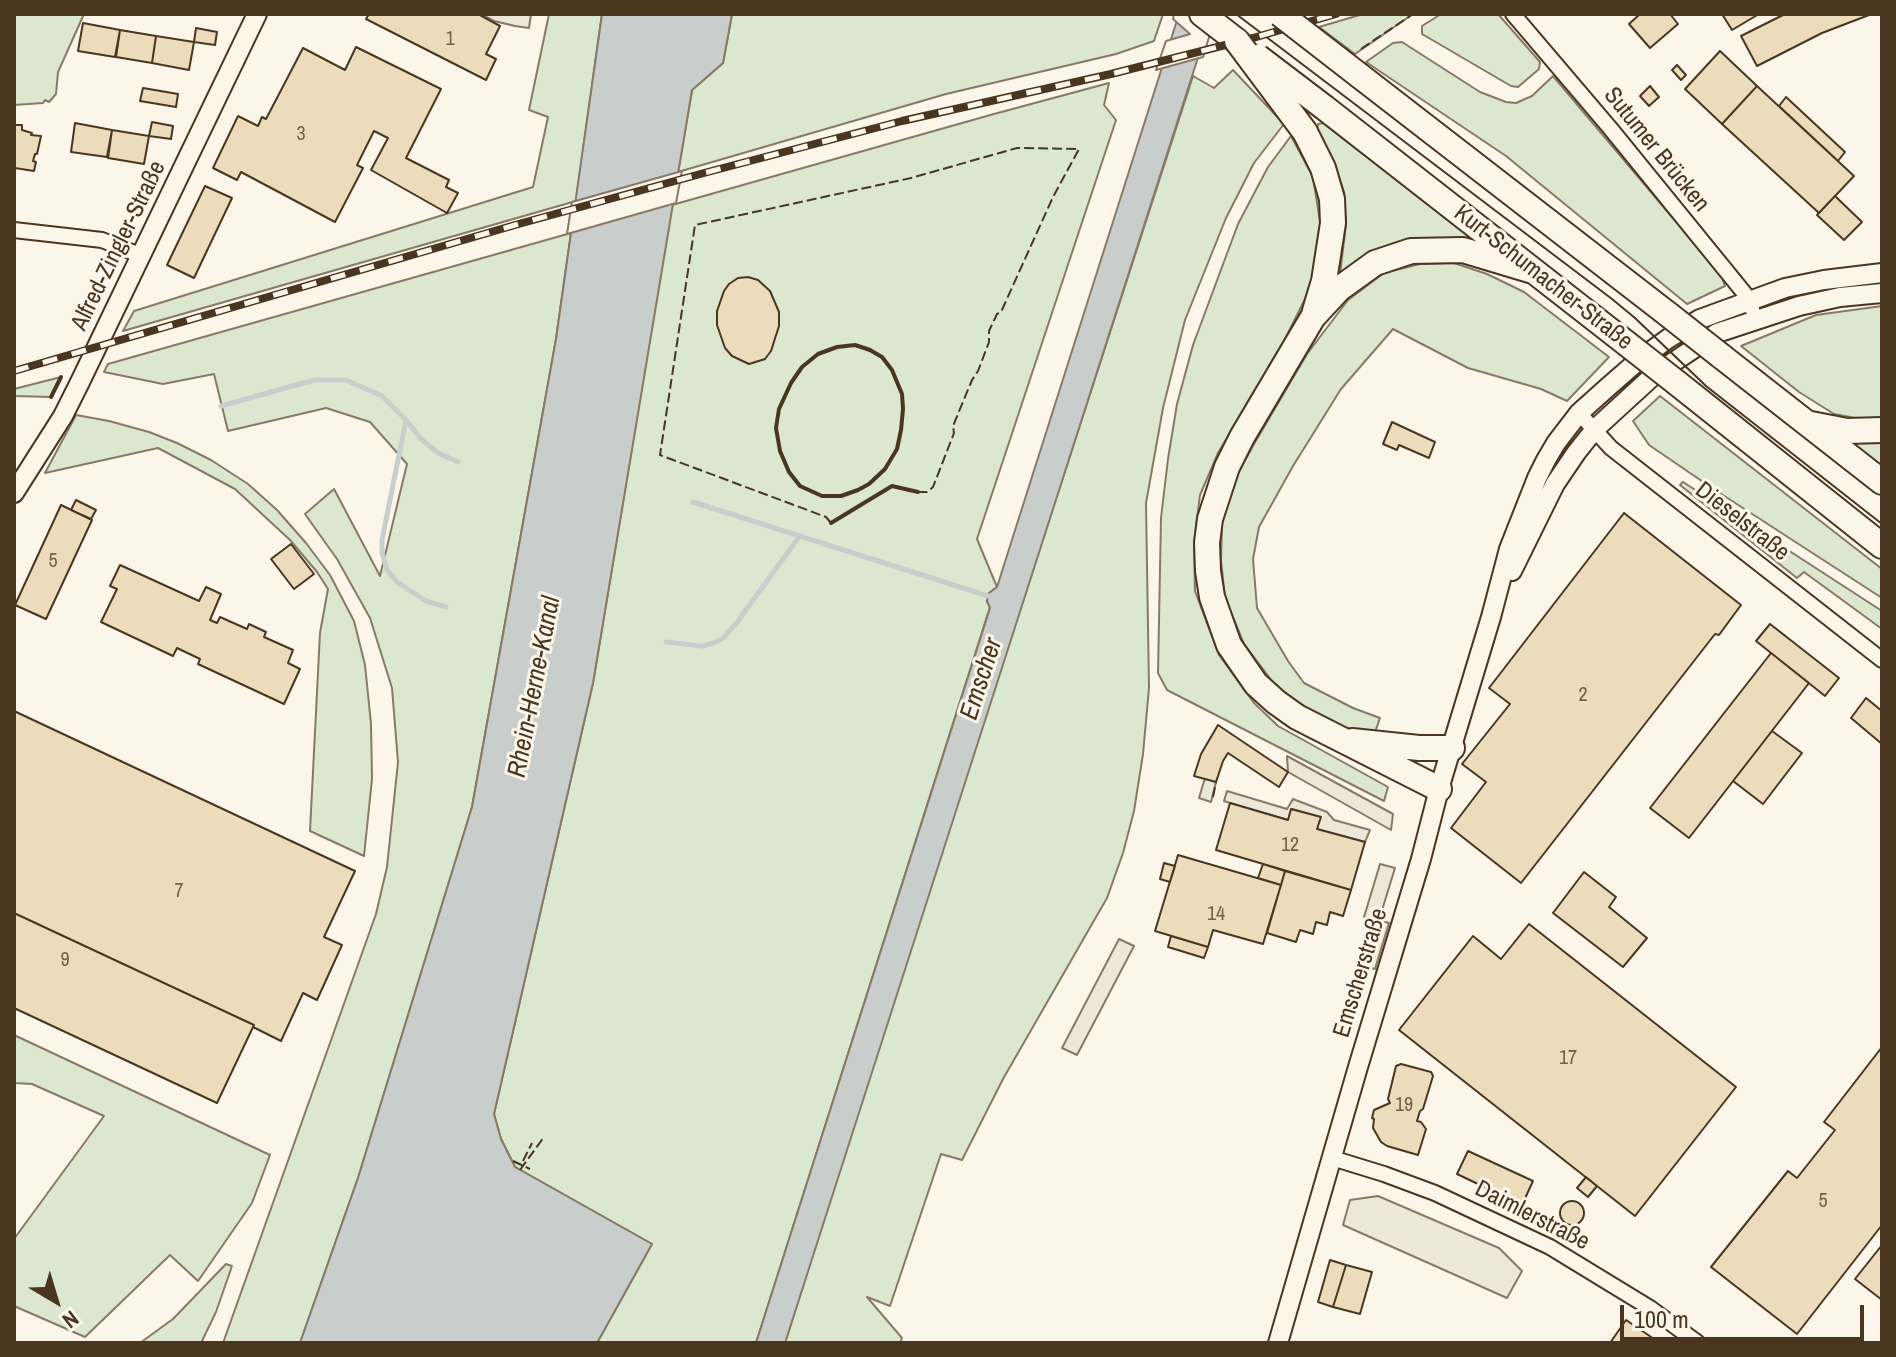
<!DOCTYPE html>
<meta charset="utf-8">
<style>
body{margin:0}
#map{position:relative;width:1896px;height:1357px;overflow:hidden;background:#fbf6e9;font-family:"Archivo Narrow",sans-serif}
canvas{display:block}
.frame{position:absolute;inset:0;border:16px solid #4a3520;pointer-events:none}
.north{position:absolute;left:16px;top:1261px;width:80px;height:80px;-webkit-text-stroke:6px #fbf6e9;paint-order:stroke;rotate:142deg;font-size:22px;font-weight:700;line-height:32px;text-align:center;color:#4a3520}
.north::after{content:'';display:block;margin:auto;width:28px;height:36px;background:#4a3520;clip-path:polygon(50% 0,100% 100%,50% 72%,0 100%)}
.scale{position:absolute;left:1620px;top:1305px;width:244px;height:36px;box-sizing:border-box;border:4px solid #4a3520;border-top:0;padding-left:10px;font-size:24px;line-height:28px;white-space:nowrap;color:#4a3520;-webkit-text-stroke:6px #fbf6e9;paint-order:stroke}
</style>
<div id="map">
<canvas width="1896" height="1357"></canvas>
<div class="frame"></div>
<div class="north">N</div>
<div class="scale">100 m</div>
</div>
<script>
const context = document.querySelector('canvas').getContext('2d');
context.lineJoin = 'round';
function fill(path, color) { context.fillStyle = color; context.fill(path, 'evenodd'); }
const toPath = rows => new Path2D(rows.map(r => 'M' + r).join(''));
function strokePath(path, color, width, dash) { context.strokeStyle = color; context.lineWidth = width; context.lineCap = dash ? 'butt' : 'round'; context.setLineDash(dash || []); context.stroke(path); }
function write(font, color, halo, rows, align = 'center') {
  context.font = font + ' "Archivo Narrow",sans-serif'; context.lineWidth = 6; context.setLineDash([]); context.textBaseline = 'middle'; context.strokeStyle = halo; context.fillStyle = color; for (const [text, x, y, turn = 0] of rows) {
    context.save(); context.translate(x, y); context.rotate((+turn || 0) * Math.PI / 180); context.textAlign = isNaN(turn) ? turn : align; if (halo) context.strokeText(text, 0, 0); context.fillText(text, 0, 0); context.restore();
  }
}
const green = toPath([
 [14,14,84,14,58,72,56,94,49,102,45,100,43,103,14,105,14,14],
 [549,14,602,14,576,201,123,331,134,311,533,187,548,117,529,110,549,14],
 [732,14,1163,14,1154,41,1116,54,946,94,678,172,692,90,723,63,732,14],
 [1363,14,1413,14,1355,54,1319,27,1363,14],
 [1441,14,1498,14,1540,62,1539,69,1518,87,1511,86,1422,34,1422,26,1441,14],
 [1402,42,1480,92,1506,102,1516,103,1532,96,1553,76,1721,275,1725,286,1687,304,1506,156,1366,62,1393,43,1402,42],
 [1233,70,1284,124,1254,163,1226,218,1185,320,1163,408,1146,503,1149,688,1143,754,1134,811,1123,853,1107,898,1003,1079,962,1160,941,1154,890,1306,867,1297,902,1338,900,1343,785,1343,869,1077,1193,76,1214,88,1233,70],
 [1109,83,1104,105,1116,120,977,539,997,587,989,593,987,601,990,607,756,1343,597,1343,652,1244,515,1167,501,1139,494,1114,593,683,672,205,994,114,1109,83],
 [1323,123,1476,242,1340,275,1346,224,1344,192,1333,160,1317,129,1318,124,1323,123],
 [1291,136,1313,177,1321,228,1316,266,1305,299,1283,343,1218,453,1200,495,1194,543,1195,591,1219,655,1254,703,1278,726,1388,787,1384,801,1167,690,1158,673,1161,518,1168,459,1177,404,1193,345,1238,224,1268,167,1291,136],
 [571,233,556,339,472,807,358,1178,300,1343,223,1343,376,914,387,867,398,762,392,688,370,618,337,559,305,514,334,489,380,576,407,464,370,422,326,408,228,431,214,374,163,384,104,372,108,364,571,233],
 [1454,263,1487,274,1524,292,1609,357,1567,401,1541,389,1468,368,1393,329,1341,389,1293,466,1259,527,1253,559,1257,608,1288,661,1304,683,1353,708,1380,718,1374,735,1343,729,1302,708,1272,681,1244,644,1225,598,1221,560,1222,523,1231,486,1254,444,1307,354,1348,300,1384,273,1420,264,1454,263],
 [1882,306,1882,418,1866,420,1834,414,1799,392,1741,346,1816,315,1882,306],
 [61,377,51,397,14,396,14,389,61,377],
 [1660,396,1882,569,1882,598,1712,488,1649,445,1633,421,1660,396],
 [76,415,109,421,149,432,177,443,211,460,248,484,277,510,306,543,330,575,354,621,365,665,371,724,372,779,364,856,310,831,320,633,328,589,317,572,290,540,235,489,158,448,45,473,76,415],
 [1882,440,1882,470,1846,442,1882,440],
 [1683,482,1882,611,1882,629,1804,572,1797,578,1680,485,1683,482],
 [14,1035,270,1155,252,1203,198,1281,170,1255,85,1337,14,1306,14,1239,104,1116,32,1084,14,1083,14,1035],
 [226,1264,232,1266,216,1312,201,1343,140,1343,173,1319,226,1264]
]);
fill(green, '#dce7d0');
strokePath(green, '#887966', 2);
const parking = toPath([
 [481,14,531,14,529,28,515,26,494,21,481,14],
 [1287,756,1393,814,1391,830,1288,772,1287,756],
 [1205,778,1216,782,1211,802,1199,798,1205,778],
 [1227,791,1287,809,1293,799,1327,812,1334,820,1370,830,1365,842,1317,829,1320,817,1292,809,1288,820,1230,803,1224,801,1227,791],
 [1380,864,1395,868,1379,920,1389,923,1375,969,1361,965,1375,920,1364,917,1380,864],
 [1119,939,1134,946,1077,1055,1062,1048,1119,939],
 [1378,1196,1499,1248,1522,1271,1507,1298,1343,1225,1350,1200,1378,1196]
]);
fill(parking, '#ede7d9');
strokePath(parking, '#887966', 2);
const water = toPath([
 [602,14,732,14,723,63,692,90,593,683,494,1114,501,1139,515,1167,652,1244,597,1343,300,1343,358,1178,472,807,556,339,602,14],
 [1179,14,1212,14,785,1343,756,1343,990,608,987,601,988,596,989,593,997,587,1179,14]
]);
fill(water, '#c9cecd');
strokePath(water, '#887966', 2);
const pier = toPath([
 [1174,14,1216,14,1203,57,1156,70,1166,41,1190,34,1173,19,1174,14],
 [682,171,676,203,567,234,572,202,682,171]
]);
fill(pier, '#fbf6e9');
strokePath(pier, '#887966', 2);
strokePath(toPath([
 [221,406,314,380,346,380,382,396,406,420,421,439,438,453,458,462],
 [406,420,382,540,382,553,387,570,397,582,426,601,446,607],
 [693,502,988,596],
 [666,642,702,646,713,643,722,639,735,625,799,537]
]), '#c9cecd', 5);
const building = toPath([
 [369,14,478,14,500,26,486,54,496,59,486,80,366,19,369,14],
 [1640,14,1670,14,1678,24,1650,48,1629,24,1640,14],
 [1722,14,1759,14,1732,30,1722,14],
 [1785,14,1869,14,1869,15,1822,33,1757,66,1741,36,1785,14],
 [83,23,120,30,115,57,78,51,83,23],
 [196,28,217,32,215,45,194,42,196,28],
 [120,30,156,36,152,63,116,57,120,30],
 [156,36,194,42,189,70,152,63,156,36],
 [356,47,441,89,406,158,449,180,446,187,458,193,447,213,371,170,388,138,374,131,357,165,363,168,335,222,241,172,237,180,213,168,238,116,258,126,262,117,266,119,303,48,345,70,356,47],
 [1720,51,1757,86,1722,124,1685,89,1720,51],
 [1677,65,1686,75,1681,80,1672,70,1677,65],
 [1650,86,1659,97,1649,106,1640,96,1650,86],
 [1757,86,1854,176,1819,213,1722,124,1757,86],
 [143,88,178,94,176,107,140,101,143,88],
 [1786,97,1845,152,1838,161,1779,106,1786,97],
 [152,122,173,126,171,139,149,136,152,122],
 [75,123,112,130,107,157,71,152,75,123],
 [14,125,22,125,22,130,32,133,31,135,41,136,37,154,35,154,33,161,36,162,34,171,15,168,14,125],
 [112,130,149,136,144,164,108,158,112,130],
 [205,186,232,198,194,278,167,265,205,186],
 [1835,196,1862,222,1844,240,1817,215,1835,196],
 [748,277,758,280,770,291,779,312,779,326,771,351,765,359,749,364,732,356,725,348,717,325,717,311,724,291,729,284,738,278,748,277],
 [1392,422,1435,442,1429,458,1399,445,1397,450,1383,444,1392,422],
 [76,500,96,510,91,519,71,510,76,500],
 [61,505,92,520,46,619,15,605,61,505],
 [1624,513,1741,605,1719,635,1715,634,1521,883,1451,828,1486,782,1462,764,1510,704,1489,688,1624,513],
 [291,544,314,574,294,589,271,559,291,544],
 [120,565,199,601,206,587,221,594,210,620,217,623,220,617,247,629,249,624,266,632,264,637,293,650,288,663,300,669,284,704,198,664,200,659,177,648,173,656,101,622,117,589,110,586,120,565],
 [1770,624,1839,678,1825,696,1756,641,1770,624],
 [1771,653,1809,683,1689,838,1650,808,1771,653],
 [1866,698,1882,711,1882,744,1851,718,1866,698],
 [14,711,355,871,324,937,342,945,317,1000,303,993,281,1041,253,1027,254,1025,14,913,14,711],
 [1218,725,1288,772,1279,787,1228,753,1223,761,1216,782,1194,776,1201,754,1218,725],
 [1772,731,1802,753,1763,804,1733,781,1772,731],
 [1230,803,1288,820,1291,809,1321,817,1317,829,1365,842,1351,890,1216,850,1230,803],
 [1178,855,1281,885,1263,944,1213,930,1208,947,1155,931,1178,855],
 [1164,863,1175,866,1170,882,1160,879,1164,863],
 [1263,864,1285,871,1281,885,1258,878,1263,864],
 [1285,871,1351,890,1343,916,1330,912,1327,925,1316,922,1313,934,1300,930,1296,942,1267,933,1285,871],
 [1584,872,1616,897,1609,907,1647,938,1623,967,1553,913,1584,872],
 [14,913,254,1025,217,1103,14,1008,14,913],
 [1529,924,1736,1087,1635,1216,1399,1030,1473,936,1501,959,1529,924],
 [1171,936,1208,947,1204,958,1168,947,1171,936],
 [1882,1047,1882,1225,1797,1334,1711,1267,1788,1171,1797,1178,1835,1130,1824,1122,1882,1047],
 [1401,1064,1431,1072,1433,1076,1423,1109,1420,1111,1417,1121,1421,1122,1426,1129,1418,1155,1387,1146,1381,1142,1373,1128,1374,1119,1372,1118,1374,1110,1390,1103,1388,1099,1396,1066,1401,1064],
 [1468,1151,1533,1181,1522,1205,1457,1174,1468,1151],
 [1586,1177,1597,1186,1588,1197,1577,1188,1586,1177],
 '1560 1213a12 12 0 1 1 24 0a12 12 0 1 1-24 0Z',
 [1882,1245,1882,1300,1855,1279,1882,1245],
 [1330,1260,1346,1265,1333,1307,1318,1302,1330,1260],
 [1346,1265,1372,1272,1360,1314,1333,1307,1346,1265],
 [1626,1320,1660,1343,1610,1343,1626,1320]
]);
fill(building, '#ecdcbc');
strokePath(building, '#4a3520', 2);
const minor = toPath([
 [1513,14,1610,128,1745,294,1752,309],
 [14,230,102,240,142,256],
 [1579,413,1611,448,1882,660],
 [1332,1158,1384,1174,1435,1193,1550,1247,1650,1308,1698,1343]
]);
const tertiary = toPath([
 [14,493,63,416,80,382,257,14],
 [1512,571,1555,484,1576,453,1595,429,1654,375,1717,333,1799,306,1840,297,1882,293],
 [1278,1343,1358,1067,1421,859,1439,789,1491,617,1509,549,1537,478,1546,460,1556,443,1579,413,1608,387,1640,359,1669,338,1700,319,1785,288,1824,280,1882,273]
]);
const primary = toPath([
 [1202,14,1237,41],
 [1360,76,1669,315],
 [1325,108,1626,343],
 [1305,132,1323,168,1332,199,1333,223,1324,281,1315,311],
 [1721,356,1882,482],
 [1677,383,1882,546],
 [1811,424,1847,431,1882,430],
 [1352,741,1419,748,1452,748],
 [1439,789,1297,717,1276,702,1256,684,1229,645,1212,597,1208,571,1207,543,1210,519,1227,467,1242,437,1313,317,1339,289,1375,263,1411,251,1463,250,1533,271]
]);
strokePath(minor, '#4a3520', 18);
strokePath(tertiary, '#4a3520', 22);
strokePath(primary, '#4a3520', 28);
strokePath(minor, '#fbf6e9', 14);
strokePath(tertiary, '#fbf6e9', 18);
strokePath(primary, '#fbf6e9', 24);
strokePath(toPath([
 [1236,14,1612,299,1635,318,1706,386,1882,524]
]), '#4a3520', 2);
const rail = toPath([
 [14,371,515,225,704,173,902,121,1111,74,1253,38,1336,14]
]);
strokePath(rail, '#4a3520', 8);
strokePath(rail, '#fbf6e9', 5, [15]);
const primaryBridge = toPath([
 [1280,14,1360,76],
 [1237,41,1305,132],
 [1258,57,1325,108],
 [1669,315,1721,356],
 [1626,343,1677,383]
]);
strokePath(primaryBridge, '#4a3520', 28, []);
strokePath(primaryBridge, '#fbf6e9', 24);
strokePath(toPath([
 [1361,49,1413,14],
 [831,523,826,517,660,455,695,225,911,178,1017,148,1079,149,1053,197,1001,312,997,314,989,331,989,342,978,371,972,380,953,426,954,433,933,487,927,492,918,492],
 [1213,797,1216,782],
 [513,1161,530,1169],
 [523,1161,532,1143],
 [520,1170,544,1137]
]), '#4a3520', 2, [10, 4]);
strokePath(toPath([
 [855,345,870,350,882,357,892,370,902,394,903,409,901,430,897,449,885,469,869,484,858,490,841,496,822,496,800,486,789,472,780,451,776,428,779,409,791,383,802,367,818,354,837,347,855,345],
 [51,397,61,377],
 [831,523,892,486,918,492]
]), '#4a3520', 4);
write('20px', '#725f47', null, [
 ["1",450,40],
 ["3",301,135],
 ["5",53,562],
 ["2",1583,696],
 ["12",1290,846],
 ["7",179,892],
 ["14",1216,915],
 ["9",65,961],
 ["17",1568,1059],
 ["19",1404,1106],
 ["5",1823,1202]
]);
write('24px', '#4a3520', '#fbf6e9', [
 ["Sutumer Brücken",1656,150,51],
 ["Alfred-Zingler-Straße",119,246,-64],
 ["Kurt-Schumacher-Straße",1543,278,38],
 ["Dieselstraße",1742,522,38],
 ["Emscherstraße",1361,973,-73],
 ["Daimlerstraße",1532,1216,27]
]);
write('italic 26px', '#4a3520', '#fbf6e9', [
 ["Emscher",982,679,-72],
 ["Rhein-Herne-Kanal",535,687,-79]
]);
</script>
